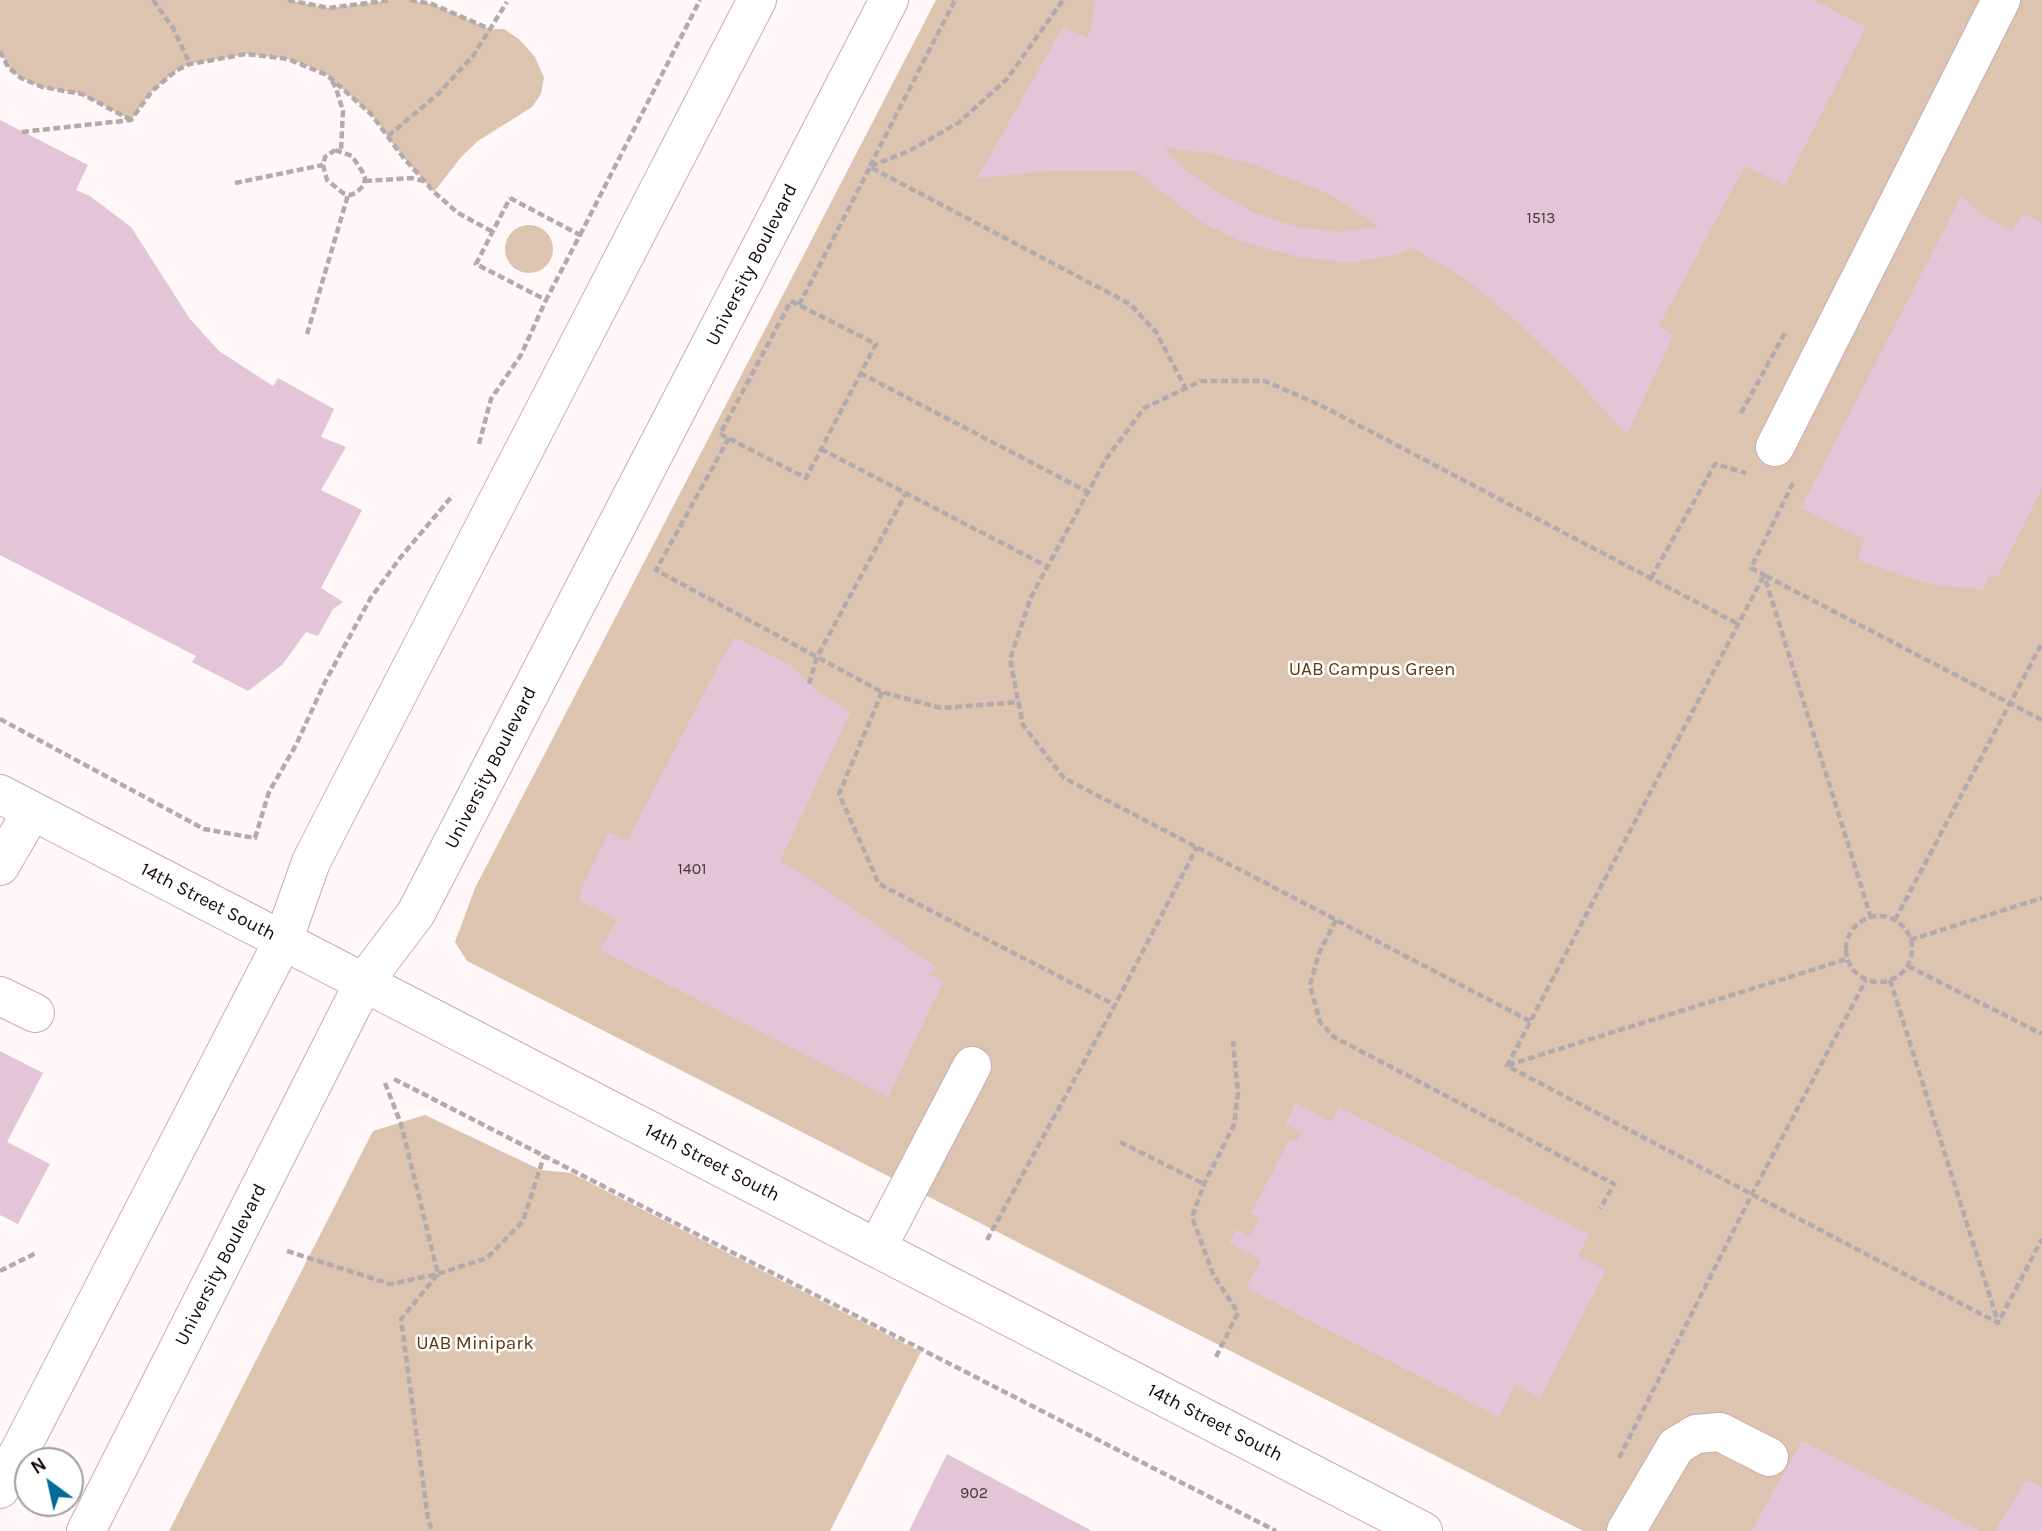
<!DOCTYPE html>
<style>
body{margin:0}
#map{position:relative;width:2042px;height:1531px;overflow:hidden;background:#fff7f8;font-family:Karla,sans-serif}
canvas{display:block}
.north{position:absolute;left:14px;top:1447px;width:70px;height:70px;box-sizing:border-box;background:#fff;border:2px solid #a19d9d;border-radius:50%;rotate:327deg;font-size:19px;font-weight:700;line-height:28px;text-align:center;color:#15090b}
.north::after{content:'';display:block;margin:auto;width:24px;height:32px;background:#006b98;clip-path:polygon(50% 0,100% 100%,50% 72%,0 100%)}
</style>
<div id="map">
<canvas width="2042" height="1531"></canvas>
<div class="north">N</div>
</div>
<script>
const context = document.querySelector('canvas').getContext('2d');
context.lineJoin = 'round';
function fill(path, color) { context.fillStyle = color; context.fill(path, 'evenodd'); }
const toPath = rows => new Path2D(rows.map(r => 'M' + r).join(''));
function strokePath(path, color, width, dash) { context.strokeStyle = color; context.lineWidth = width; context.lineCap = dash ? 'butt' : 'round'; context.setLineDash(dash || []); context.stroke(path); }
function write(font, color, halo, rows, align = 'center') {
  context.font = font + ' Karla,sans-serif'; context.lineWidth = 5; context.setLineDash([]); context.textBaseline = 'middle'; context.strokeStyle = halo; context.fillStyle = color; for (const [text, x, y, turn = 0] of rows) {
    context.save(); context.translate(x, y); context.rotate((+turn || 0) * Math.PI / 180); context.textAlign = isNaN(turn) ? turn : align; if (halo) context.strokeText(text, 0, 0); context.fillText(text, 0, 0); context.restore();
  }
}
fill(toPath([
 [0,0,288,0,329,8,391,0,410,0,432,4,490,29,504,29,519,39,535,57,544,78,541,94,532,107,478,141,462,156,434,192,403,157,371,114,327,75,308,66,288,59,246,54,190,64,177,70,152,91,131,120,82,94,42,87,21,78,8,67,0,51],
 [936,0,2042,0,2042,1531,1583,1531,467,961,455,942,475,888],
 '505 249a24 24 0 1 1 48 0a24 24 0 1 1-48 0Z',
 [425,1115,541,1170,571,1173,921,1352,830,1531,169,1531,373,1131]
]), '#dcc4b0');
fill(toPath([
 [1096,0,1814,0,1866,27,1785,185,1745,166,1659,326,1673,336,1627,435,1573,376,1517,322,1466,279,1413,248,1394,255,1349,263,1299,257,1242,242,1201,222,1135,171,1050,171,977,178,1063,27,1088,38],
 [1164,148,1210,153,1252,164,1331,195,1379,226,1342,232,1297,227,1255,213,1218,193,1183,168],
 [0,120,88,165,76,190,90,196,131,227,190,319,219,351,273,386,278,378,334,409,321,437,346,447,321,490,362,510,321,588,343,602,333,609,318,636,306,632,282,665,248,691,192,662,196,656,0,555],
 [1962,195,1979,213,2012,231,2023,213,2042,223,2042,489,1998,576,1989,575,1982,590,1938,585,1903,576,1858,560,1864,539,1801,508],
 [735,637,790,665,818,692,851,711,780,861,806,876,937,968,929,975,944,981,888,1097,600,950,617,920,579,900,583,885,609,832,627,841,725,653],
 [0,1051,43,1073,7,1142,50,1164,18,1224,0,1215],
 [1296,1103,1332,1122,1339,1107,1589,1234,1578,1256,1606,1270,1540,1398,1515,1385,1499,1417,1246,1288,1261,1260,1229,1243,1236,1229,1250,1236,1259,1217,1251,1213,1290,1139,1297,1141,1301,1132,1285,1124],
 [1802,1441,1980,1531,1751,1531],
 [947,1454,1092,1531,909,1531],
 [2026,1480,2042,1487,2042,1531,1995,1531]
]), '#e3c5d7');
const minor = toPath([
 [1775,447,2001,0],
 [0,794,1423,1531],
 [0,866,32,811],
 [0,996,35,1013],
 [877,1248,972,1066],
 [1626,1531,1676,1446,1696,1434,1720,1432,1769,1457]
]);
const major = toPath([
 [0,1489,283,941,311,862,334,817,757,0],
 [86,1531,364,982,416,913,889,0]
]);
strokePath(minor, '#cdaaaf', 40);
strokePath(major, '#cdaaaf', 40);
strokePath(toPath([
 [153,0,173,28,190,64],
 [288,0,329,8,391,0],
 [410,0,432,4,490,29],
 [0,51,8,67,21,78,42,87,82,94,131,120],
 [332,81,336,88,343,111,341,150],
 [22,132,131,120,152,91,177,70,190,64,246,54,288,59,327,75,371,114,403,157,434,192,458,213,493,232],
 [388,136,439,93,473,56,507,2],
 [335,150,352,156,362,171,365,178,364,185,356,193,350,195,343,193,327,180,323,165,325,157,335,150],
 [870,166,955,0],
 [871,166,909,151,958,123,1007,79,1063,0],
 [365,181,412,178,424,181],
 [235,183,323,165],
 [510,198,580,235,546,300,476,264,510,198],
 [580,235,700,0],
 [791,301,876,344,806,478,720,434,791,301],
 [799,305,870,167,1130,304,1156,332,1186,389],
 [307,334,348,195],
 [860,373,1088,492],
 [1741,413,1786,331],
 [729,438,656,570,882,692,941,708,1019,702],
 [479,444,491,399,521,355,546,300],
 [821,449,1048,567],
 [1793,483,1751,568,1764,575,1871,918],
 [1651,578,1715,464,1746,473],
 [809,684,817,657,906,493],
 [882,692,839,794,879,884,1115,1005],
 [0,719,204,829,255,838,269,792,296,745,324,684,370,599,400,558,453,495],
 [2042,720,1764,575,1507,1066,1998,1323,2042,1239],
 '1846 949a33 33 0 1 1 66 0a33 33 0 1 1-66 0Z',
 [1336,920,1319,953,1310,985,1320,1022,1334,1037,1614,1184,1600,1209],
 [1895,920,2042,643],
 [1910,940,2042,898],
 [1908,966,2042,1034],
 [1890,980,1998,1322],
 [1530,1021,1064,778,1023,725,1010,659,1031,597,1106,459,1144,408,1201,381,1265,381,1322,406,1738,624],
 [1508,1065,1847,959],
 [394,1079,1276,1531],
 [385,1083,401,1124,438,1274,401,1319,428,1519,432,1531],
 [1120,1142,1204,1184],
 [987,1240,1115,1005,1197,847],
 [287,1251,390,1284,438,1274,487,1258,523,1221,544,1156],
 [0,1271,36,1253],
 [1216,1357,1238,1313,1213,1274,1192,1217,1204,1184,1234,1125,1238,1093,1233,1041],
 [1619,1458,1752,1194,1866,980]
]), '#b3aaab', 4.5, [7, 3.5]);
strokePath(minor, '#fff', 38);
strokePath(major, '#fff', 38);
write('16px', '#48383e', null, [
 ["1513",1541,218],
 ["1401",692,869],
 ["902",974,1493]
]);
write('19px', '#15090b', '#fff', [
 ["University Boulevard",752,265,-63],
 ["University Boulevard",491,768,-63],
 ["14th Street South",208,902,27],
 ["14th Street South",712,1163,27],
 ["University Boulevard",221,1265,-63],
 ["14th Street South",1215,1423,27]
]);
write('19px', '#62390e', '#fff', [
 ["UAB Campus Green",1372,670],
 ["UAB Minipark",475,1344]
]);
</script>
